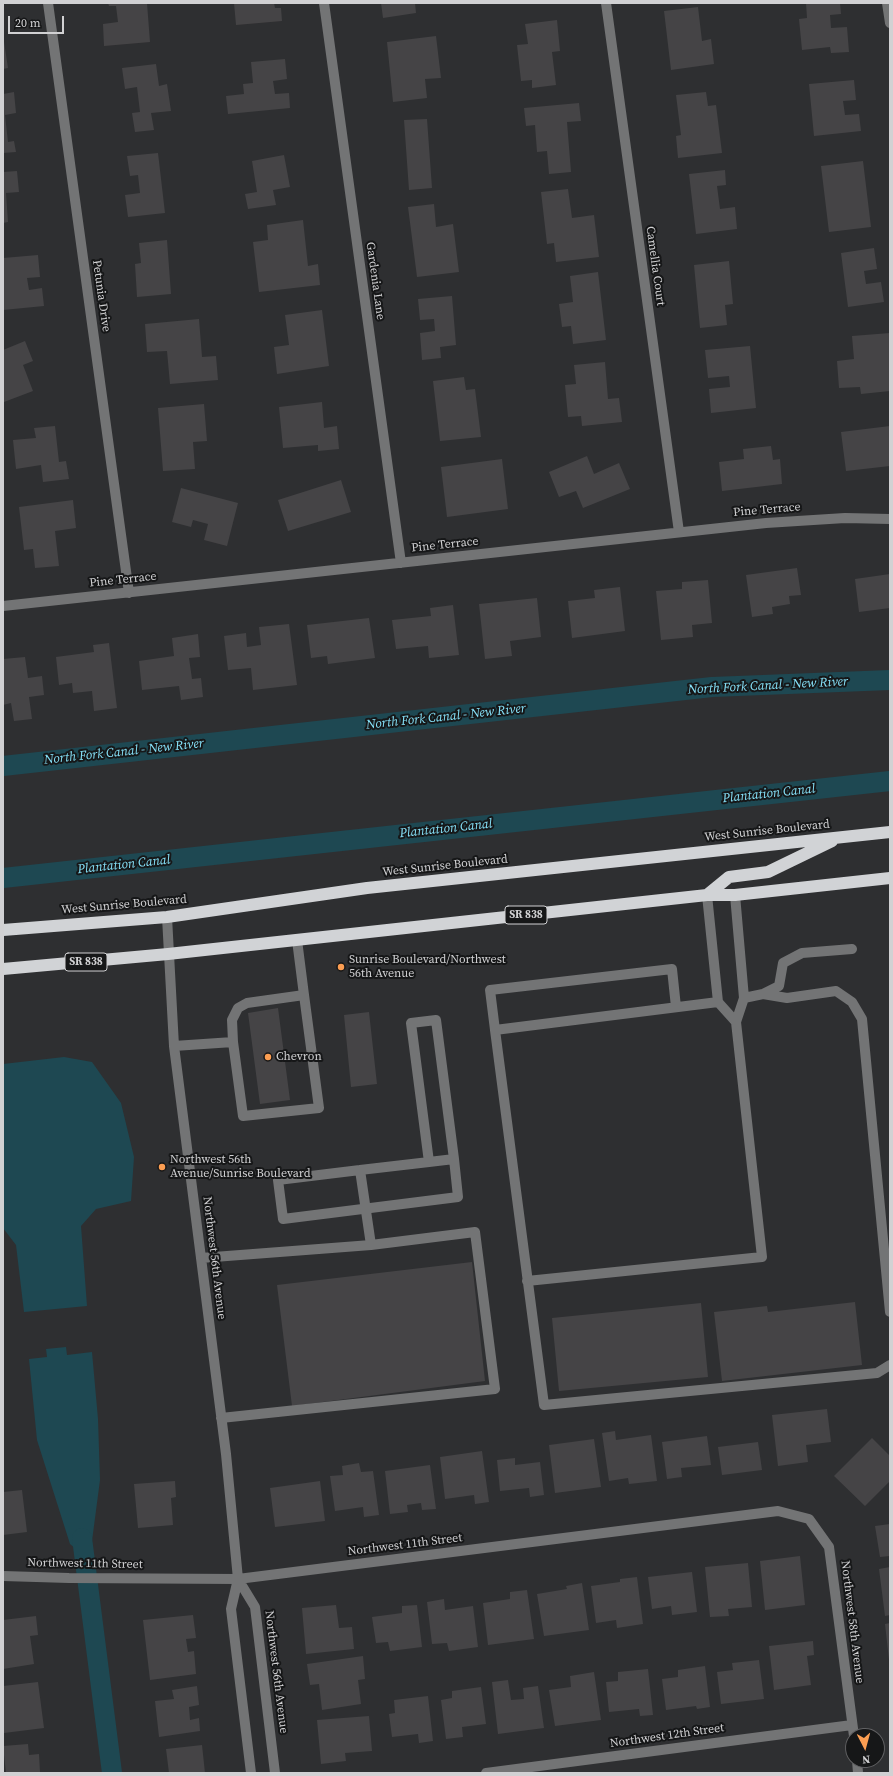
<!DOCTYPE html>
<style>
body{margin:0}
#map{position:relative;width:893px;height:1776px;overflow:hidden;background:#2e2f31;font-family:"Source Serif 4",serif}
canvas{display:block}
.frame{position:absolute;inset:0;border:4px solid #d1d1d3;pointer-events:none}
.north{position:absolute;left:845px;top:1728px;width:40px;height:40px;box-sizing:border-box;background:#161718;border:1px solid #616163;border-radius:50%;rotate:174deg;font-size:11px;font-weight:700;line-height:16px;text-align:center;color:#d1d1d3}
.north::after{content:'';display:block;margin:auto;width:14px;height:18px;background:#fc9e52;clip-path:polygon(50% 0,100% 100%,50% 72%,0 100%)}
.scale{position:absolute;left:8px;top:16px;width:56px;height:18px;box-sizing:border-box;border:2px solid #d1d1d3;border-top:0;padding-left:5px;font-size:12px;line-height:14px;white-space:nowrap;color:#d1d1d3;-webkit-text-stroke:3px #161718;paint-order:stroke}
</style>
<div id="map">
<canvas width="893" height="1776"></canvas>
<div class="frame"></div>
<div class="north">N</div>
<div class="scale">20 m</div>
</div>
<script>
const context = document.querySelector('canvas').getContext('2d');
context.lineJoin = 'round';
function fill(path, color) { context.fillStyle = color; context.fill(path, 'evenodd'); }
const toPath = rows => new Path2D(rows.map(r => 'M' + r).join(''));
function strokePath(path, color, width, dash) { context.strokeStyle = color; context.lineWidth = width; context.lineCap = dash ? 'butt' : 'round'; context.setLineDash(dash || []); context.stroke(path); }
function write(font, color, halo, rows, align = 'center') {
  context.font = font + ' "Source Serif 4",serif'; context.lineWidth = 4; context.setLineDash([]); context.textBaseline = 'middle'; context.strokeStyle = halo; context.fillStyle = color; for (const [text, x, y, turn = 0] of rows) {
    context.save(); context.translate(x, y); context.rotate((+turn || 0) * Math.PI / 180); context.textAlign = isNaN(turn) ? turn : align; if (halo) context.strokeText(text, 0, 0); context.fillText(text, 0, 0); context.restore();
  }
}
fill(toPath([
 [64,1057,92,1062,121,1103,134,1157,131,1201,96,1209,81,1226,87,1306,24,1312,16,1245,3,1228,3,1064],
 [66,1347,67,1355,92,1352,98,1419,100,1480,92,1541,93,1559,89,1564,86,1565,83,1565,78,1560,77,1550,70,1544,37,1440,29,1359,47,1357,46,1349]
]), '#1e4852');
strokePath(toPath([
 [3,766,712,687,890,680],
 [3,878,890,781],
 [82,1538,112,1773]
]), '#1e4852', 20);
fill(toPath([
 [108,3,147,3,150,42,104,46,103,24,118,22,116,6,109,6],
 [234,3,274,3,275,8,281,8,282,21,236,25],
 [381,3,415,3,416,13,383,18],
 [806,3,840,3,841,14,830,15,831,28,847,27,849,52,831,53,830,47,802,50,799,19,807,18],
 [698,7,702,41,711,39,714,64,671,70,664,11],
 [557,20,560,51,552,52,556,85,532,88,532,80,521,81,517,45,528,44,525,24],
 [3,35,8,68,3,69],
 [436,36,441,78,425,79,427,98,393,102,387,42],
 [285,59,287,79,273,81,275,94,289,93,290,108,228,114,226,96,244,94,243,84,253,83,251,62],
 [156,64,159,86,167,84,171,111,151,113,154,130,135,132,132,113,140,112,137,87,125,89,122,68],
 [854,80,856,100,843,101,845,115,859,114,861,131,814,136,809,84],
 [14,92,16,113,5,115,8,142,14,141,16,152,3,153,3,94],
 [706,92,708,106,716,105,722,153,678,158,676,136,681,135,676,95],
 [579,103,581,121,567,122,571,172,549,174,547,151,537,152,535,125,526,126,524,108],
 [427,119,432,188,409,190,404,120],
 [158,153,165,213,128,217,125,195,140,193,138,175,130,176,127,156],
 [284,155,290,187,273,190,276,205,248,209,245,194,257,192,252,161],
 [863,161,871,227,829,232,821,166],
 [725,170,726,185,717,186,720,209,735,207,737,229,696,234,689,174],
 [17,171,19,192,6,193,8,222,3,223,3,172],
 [568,189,572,218,594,215,599,257,556,262,554,243,547,244,541,192],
 [434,204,436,227,453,224,459,272,417,277,408,207],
 [303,220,308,266,318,264,320,285,259,292,253,242,268,240,267,225],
 [167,240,171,294,137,297,135,264,141,263,139,243],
 [874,248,877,269,864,271,866,284,881,282,884,302,848,307,841,253],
 [38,255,40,277,27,278,29,290,42,288,44,306,3,310,3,258],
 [729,261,733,304,725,305,727,325,700,328,694,265],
 [598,272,606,340,573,344,571,326,562,327,559,304,573,302,570,276],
 [452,296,456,345,440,347,441,358,422,360,420,333,435,331,434,319,420,320,418,299],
 [322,310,329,366,277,374,274,347,289,345,285,315],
 [199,319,202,357,216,356,218,380,170,384,167,351,147,352,145,324],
 [890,333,890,391,861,394,860,387,839,388,837,361,854,359,852,336],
 [25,341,33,361,23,365,33,391,4,402,3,350],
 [750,346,756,408,711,413,709,389,730,387,729,376,708,378,705,350],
 [605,362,608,399,619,398,622,422,582,426,581,416,568,417,565,385,576,384,574,365],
 [464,377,466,390,475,389,481,437,440,441,433,381],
 [322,402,324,428,337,426,339,449,318,451,318,445,283,448,279,407],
 [204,404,207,441,193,442,195,469,163,471,158,408],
 [55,426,59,462,66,461,69,479,43,482,41,465,16,469,13,440,36,438,34,428],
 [890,426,890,466,846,471,841,432],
 [771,446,773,460,780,459,782,484,722,491,719,462,744,459,743,449],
 [587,456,594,474,619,463,630,489,583,508,576,491,559,497,549,472],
 [502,459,508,509,447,517,441,467],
 [341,480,351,512,288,531,278,500],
 [181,488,238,503,227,546,204,540,208,524,193,520,191,527,172,522],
 [73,500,76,528,55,531,59,566,35,568,33,549,24,550,19,507],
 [797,568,801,595,789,596,790,604,772,607,773,614,752,617,746,575],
 [890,574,890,608,859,612,855,579],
 [708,580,712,623,692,625,693,637,661,640,656,591,682,589,682,582],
 [620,587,625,631,572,638,568,601,595,598,594,590],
 [537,598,541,637,510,641,512,656,485,659,479,604],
 [453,605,459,655,429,658,428,646,396,649,392,620,431,616,430,608],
 [369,618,375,658,328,664,327,656,311,658,307,625],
 [289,624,297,685,253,690,251,668,228,670,224,636,246,633,247,647,261,645,259,627],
 [198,634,200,657,189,658,192,679,201,678,203,697,181,700,179,686,142,690,139,661,174,656,172,638],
 [109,643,117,708,94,711,92,691,73,693,72,683,59,685,56,657,94,652,93,645],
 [25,657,28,678,42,676,44,695,29,697,32,719,14,721,11,703,3,705,3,659],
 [278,1008,290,1100,260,1104,248,1013],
 [369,1012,377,1084,351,1087,344,1015],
 [472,1262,485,1381,292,1406,277,1285],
 [855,1302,862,1365,722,1381,714,1312,767,1306,768,1312],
 [701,1303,708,1377,559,1391,552,1318],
 [827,1409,831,1442,806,1445,808,1462,778,1466,772,1415],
 [615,1431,616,1440,651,1435,657,1481,629,1484,628,1478,609,1481,602,1433],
 [707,1436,711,1465,681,1468,682,1477,667,1479,662,1442],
 [872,1438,890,1456,890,1481,865,1506,834,1476],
 [594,1439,601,1487,555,1493,549,1445],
 [758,1442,762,1470,722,1475,718,1447],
 [482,1451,489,1502,475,1504,474,1495,445,1499,440,1457],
 [515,1458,515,1465,540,1462,544,1495,530,1497,529,1488,500,1491,497,1460],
 [359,1463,361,1472,373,1471,379,1515,364,1517,363,1507,335,1511,330,1476,343,1475,342,1466],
 [430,1465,436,1509,422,1510,421,1503,407,1505,408,1512,390,1514,385,1471],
 [175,1481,176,1497,171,1498,173,1525,138,1528,134,1484],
 [320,1481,325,1521,275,1527,270,1488],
 [22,1490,27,1532,3,1535,3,1492],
 [890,1524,890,1556,880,1557,875,1526],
 [800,1556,805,1605,765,1610,760,1561],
 [748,1563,752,1607,728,1609,729,1616,710,1617,705,1567],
 [890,1567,890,1615,885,1616,879,1569],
 [692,1572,697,1612,672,1615,671,1606,652,1609,648,1577],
 [637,1577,643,1624,617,1628,616,1620,596,1623,591,1586,620,1582,620,1579],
 [582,1583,589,1630,544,1636,537,1594,567,1589,566,1586],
 [527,1590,534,1639,488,1645,483,1603,510,1599,510,1592],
 [444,1599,445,1610,473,1606,478,1647,449,1651,447,1643,432,1644,427,1602],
 [336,1605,339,1628,352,1627,354,1649,306,1654,302,1608],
 [417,1605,422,1647,390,1651,388,1642,376,1643,372,1617,402,1613,402,1606],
 [193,1615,196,1638,186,1639,188,1652,194,1651,196,1674,150,1680,143,1620],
 [36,1616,38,1635,30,1636,34,1664,3,1669,3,1620],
 [890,1623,890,1660,889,1660,885,1624],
 [813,1641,814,1655,807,1656,811,1685,774,1690,769,1646],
 [363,1656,365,1679,358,1680,361,1704,322,1710,319,1684,310,1685,307,1664],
 [759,1660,764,1699,721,1704,717,1672,733,1670,732,1663],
 [705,1666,710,1707,697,1709,696,1706,666,1710,662,1679,678,1677,678,1670],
 [648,1669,653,1715,640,1716,639,1709,609,1712,606,1682,618,1681,618,1672],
 [594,1672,601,1720,555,1726,549,1690,571,1687,570,1676],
 [508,1680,511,1700,524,1699,523,1688,538,1686,544,1728,498,1734,492,1682],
 [38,1682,44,1728,4,1733,3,1686],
 [197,1686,199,1705,189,1707,190,1720,199,1718,200,1731,159,1737,155,1701,174,1699,172,1690],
 [481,1687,486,1724,462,1727,463,1737,446,1739,441,1700,452,1698,452,1691],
 [428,1696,433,1741,419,1743,418,1734,392,1737,389,1714,395,1713,394,1700],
 [369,1716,372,1751,345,1753,346,1761,321,1764,317,1720],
 [28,1744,29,1755,39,1754,40,1772,6,1773,3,1746],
 [202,1745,205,1773,169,1773,166,1749]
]), '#454446');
strokePath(toPath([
 [48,3,129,593],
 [324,3,401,563],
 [606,3,679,532],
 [887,3,890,23],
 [3,606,766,523,845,518,890,519],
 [735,895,744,998,736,1022],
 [167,917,174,1046,226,1454,238,1579,231,1609,251,1773],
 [297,940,304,995,319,1108,243,1116,233,1042,232,1020,238,1008,247,1003,304,995],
 [763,994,787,998,836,991,852,1002,862,1019,890,1312],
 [744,998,763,994,779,986,783,963,802,953,852,949],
 [718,1002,495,1030,544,1405,877,1373,890,1365],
 [495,1030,490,990,672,969,676,1007],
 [174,1046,233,1042],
 [360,1170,278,1180,283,1219,458,1197,454,1159],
 [371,1245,360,1170,429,1162,454,1159,436,1020,411,1023,429,1162],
 [201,1258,371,1245,475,1232,495,1389,221,1418],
 [527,1281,762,1257,736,1022,718,1002,707,895],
 [3,1576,69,1578,238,1579,778,1511,809,1519,829,1547,854,1736],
 [238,1579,255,1607,275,1773],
 [857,1760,858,1773],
 [486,1773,852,1725]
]), '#737475', 10);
strokePath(toPath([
 [707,895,729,877,768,872,832,841],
 [3,930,167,917,367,888,890,832],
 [3,969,168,954,707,895,735,895,890,878]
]), '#d1d3d6', 12);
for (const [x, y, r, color] of [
 [341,967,4,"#fc9e52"],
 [268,1057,4,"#fc9e52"],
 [162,1167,4,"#fc9e52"]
]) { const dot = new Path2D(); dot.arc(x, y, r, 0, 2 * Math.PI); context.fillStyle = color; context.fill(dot); strokePath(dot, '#161718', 1.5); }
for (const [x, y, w] of [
 [526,915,42],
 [86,962,42]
]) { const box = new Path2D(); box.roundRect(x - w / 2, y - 9, w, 18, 3); context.fillStyle = '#161718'; context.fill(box); strokePath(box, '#d1d1d3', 1); }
write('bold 11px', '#d1d1d3', null, [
 ["SR 838",526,915],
 ["SR 838",86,962]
]);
write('12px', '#d1d1d3', '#161718', [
 ["Camellia Court",655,266,82],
 ["Gardenia Lane",375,281,82],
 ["Petunia Drive",101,296,82],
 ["Pine Terrace",767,510,-5],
 ["Pine Terrace",445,545,-6],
 ["Pine Terrace",123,580,-6],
 ["West Sunrise Boulevard",767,831,-6],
 ["West Sunrise Boulevard",445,866,-6],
 ["West Sunrise Boulevard",124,905,-5],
 ["Northwest 56th Avenue",214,1258,83],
 ["Northwest 11th Street",405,1545,-7],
 ["Northwest 11th Street",85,1564,1],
 ["Northwest 58th Avenue",852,1622,83],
 ["Northwest 56th Avenue",276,1672,83],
 ["Northwest 12th Street",667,1736,-8]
]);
write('12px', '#d1d1d3', '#161718', [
 ["Sunrise Boulevard/Northwest",349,960],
 ["56th Avenue",349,974],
 ["Chevron",276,1057],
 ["Northwest 56th",170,1160],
 ["Avenue/Sunrise Boulevard",170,1174]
], 'left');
write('italic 13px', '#86e1f8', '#161718', [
 ["North Fork Canal - New River",768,686,-3],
 ["North Fork Canal - New River",446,717,-6],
 ["North Fork Canal - New River",124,752,-6],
 ["Plantation Canal",769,794,-6],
 ["Plantation Canal",446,829,-6],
 ["Plantation Canal",124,865,-6]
]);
</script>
